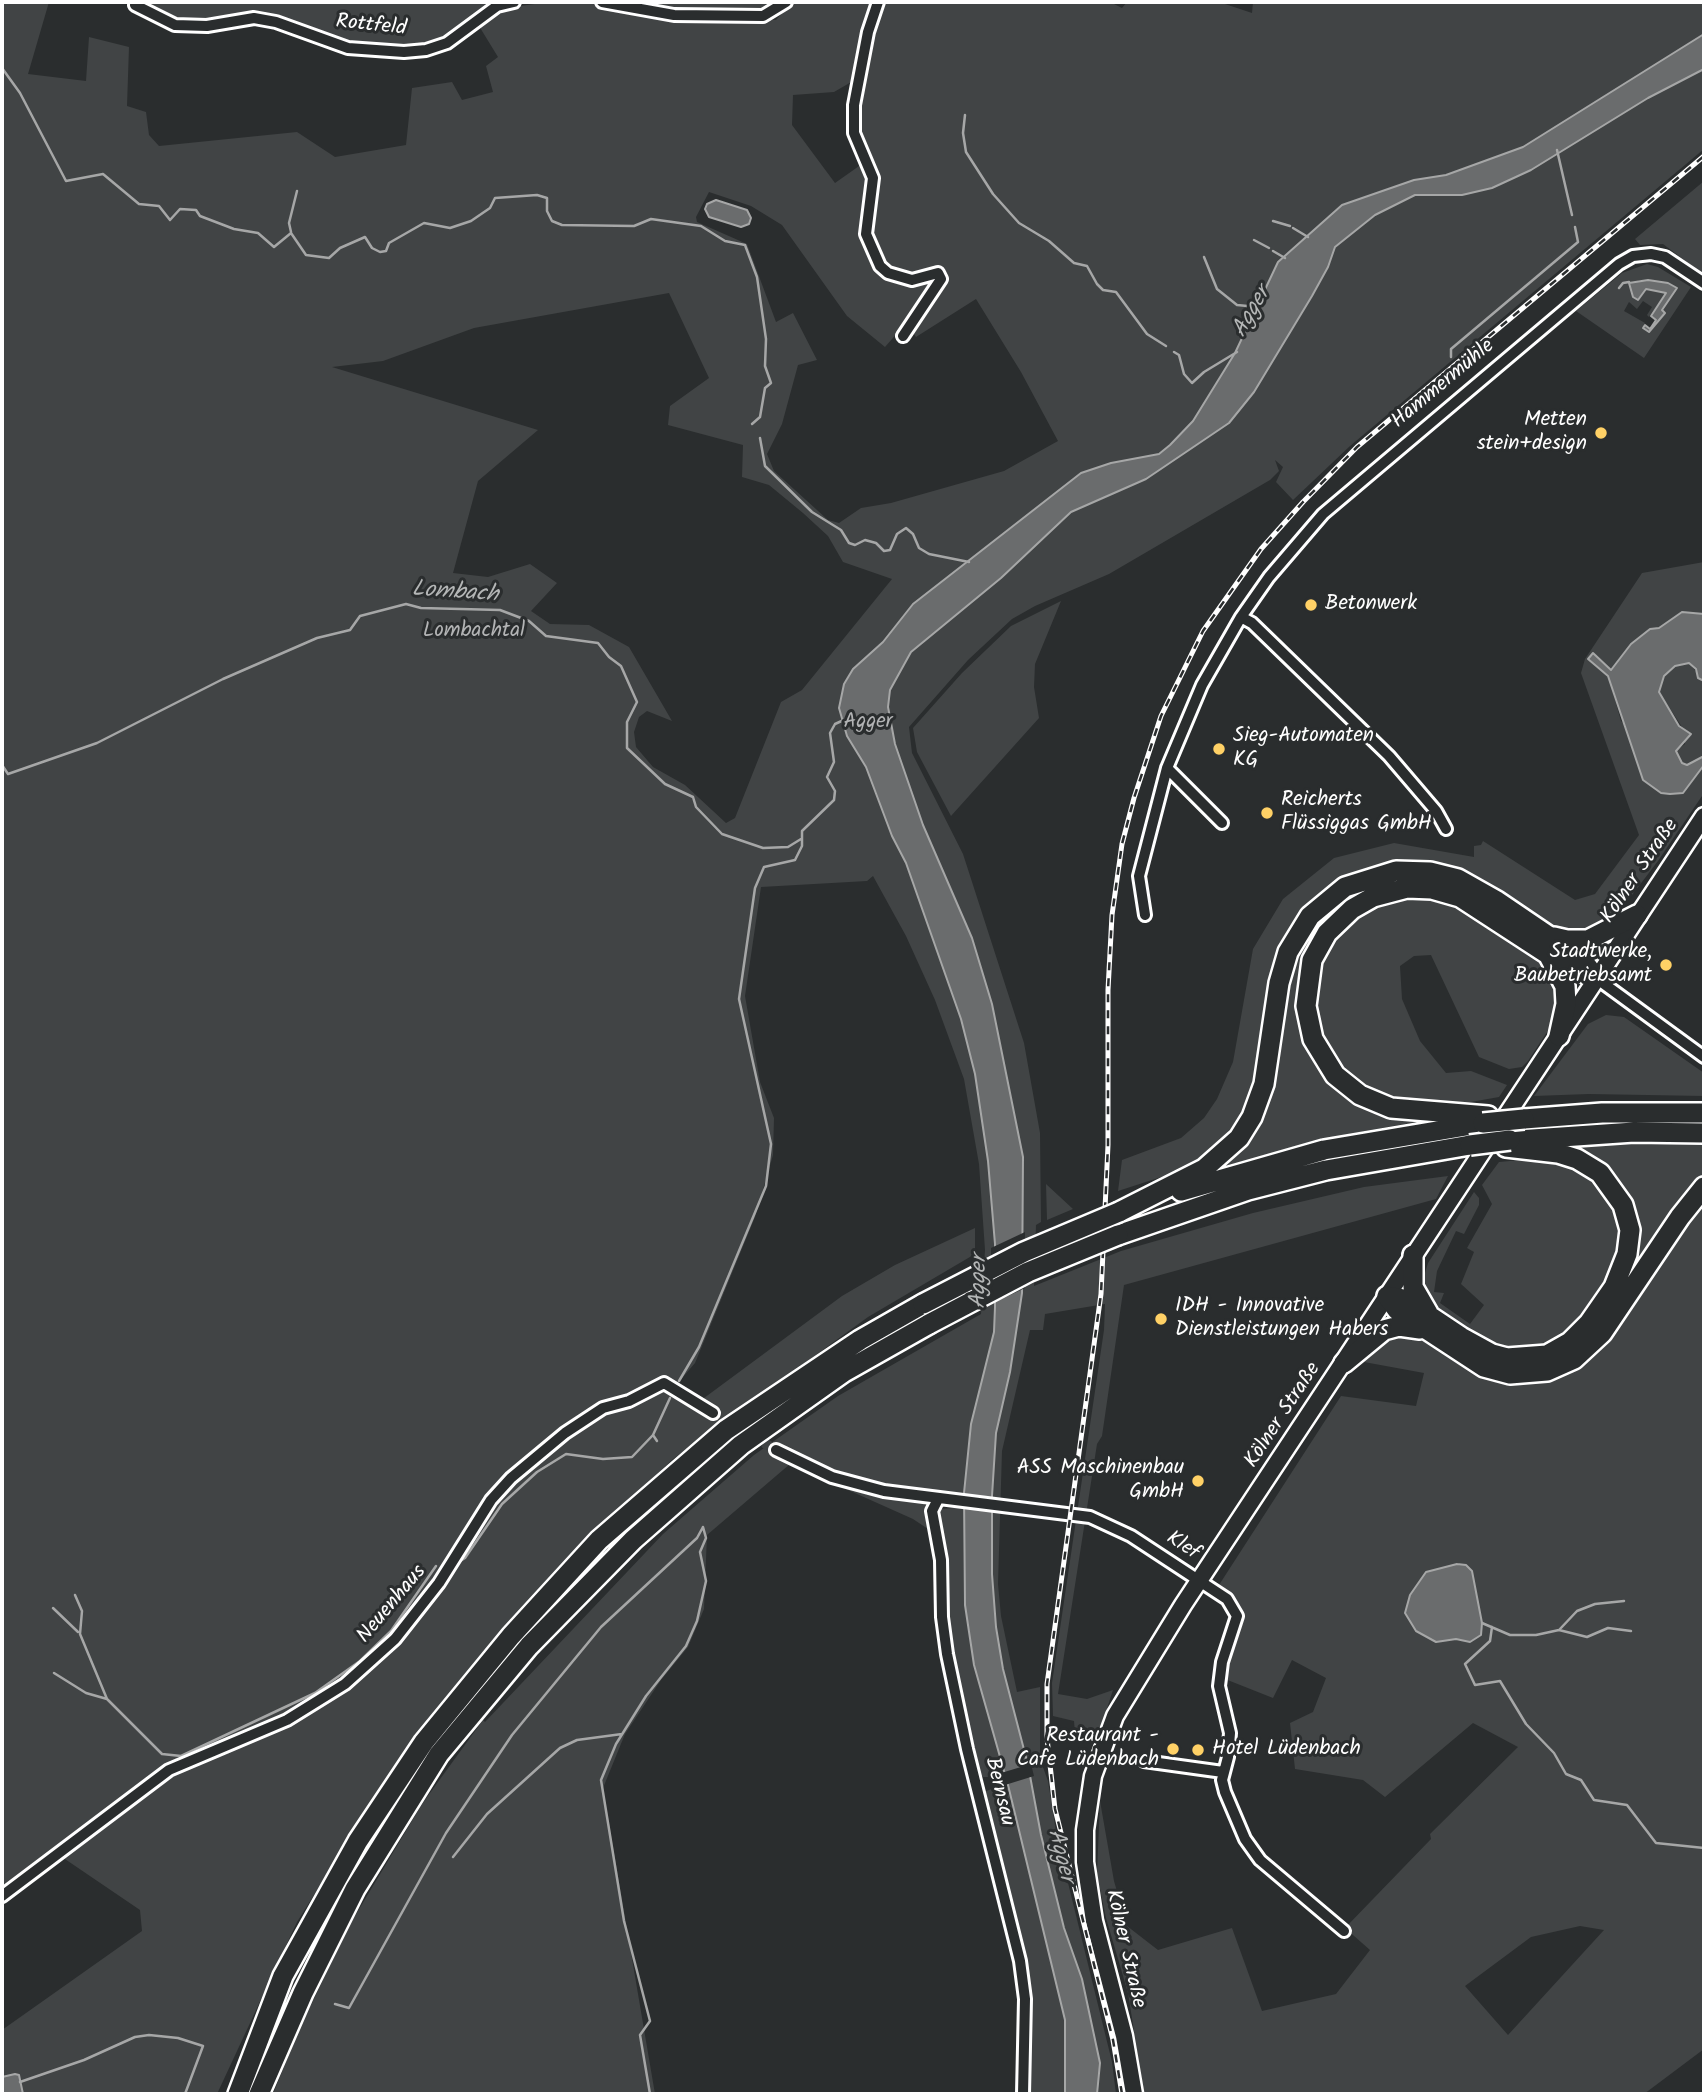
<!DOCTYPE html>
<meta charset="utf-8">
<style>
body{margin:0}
#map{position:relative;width:1706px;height:2096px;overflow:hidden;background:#2a2d2e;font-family:Kalam,sans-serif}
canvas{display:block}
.frame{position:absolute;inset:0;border:4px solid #fff;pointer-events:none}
</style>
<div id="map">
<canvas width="1706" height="2096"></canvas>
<div class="frame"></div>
</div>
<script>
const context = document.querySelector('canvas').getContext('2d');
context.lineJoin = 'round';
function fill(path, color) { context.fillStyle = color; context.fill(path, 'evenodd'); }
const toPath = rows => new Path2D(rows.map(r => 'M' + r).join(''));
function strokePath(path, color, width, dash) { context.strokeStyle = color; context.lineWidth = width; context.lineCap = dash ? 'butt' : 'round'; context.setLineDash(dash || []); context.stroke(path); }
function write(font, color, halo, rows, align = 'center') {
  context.font = font + ' Kalam,sans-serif'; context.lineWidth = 6; context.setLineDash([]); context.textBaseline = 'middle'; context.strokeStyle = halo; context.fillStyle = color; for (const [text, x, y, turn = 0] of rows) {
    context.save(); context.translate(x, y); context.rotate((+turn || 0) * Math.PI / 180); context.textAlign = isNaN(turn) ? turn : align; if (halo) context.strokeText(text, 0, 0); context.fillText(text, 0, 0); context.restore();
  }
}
fill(toPath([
 [2,2,49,2,28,74,86,81,89,37,129,47,127,106,146,112,149,135,159,146,297,132,335,157,406,145,412,88,452,82,462,100,493,92,486,66,498,57,479,26,498,9,542,3,584,2,673,17,776,20,792,2,873,2,853,81,834,92,793,95,792,125,835,183,869,159,859,132,858,106,873,38,885,2,1110,2,1122,8,1127,2,1219,2,1252,13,1253,2,1704,2,1704,149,1350,446,1293,500,1276,482,1283,467,1275,460,1279,471,1270,480,1109,574,1035,606,1012,619,968,660,909,727,912,753,963,854,1024,1043,1040,1133,1041,1222,1036,1225,1034,1286,1121,1251,1253,1213,1364,1187,1448,1176,1436,1199,1124,1285,1102,1436,1097,1444,1058,1694,1087,1699,1113,1690,1098,1736,1090,1740,1075,1733,1074,1721,1053,1716,1052,1683,1104,1330,1105,1304,1045,1314,1043,1330,1030,1330,1002,1451,998,1584,1001,1616,1017,1692,1040,1687,1040,1759,1048,1781,1057,1838,1112,2062,1116,2094,1026,2094,1027,2000,983,1800,984,1792,994,1788,991,1777,983,1777,977,1769,946,1615,936,1515,939,1509,954,1508,954,1493,863,1483,807,1463,801,1456,793,1462,890,1496,921,1502,928,1507,931,1531,913,1519,790,1464,707,1535,704,1609,688,1647,661,1680,625,1734,603,1788,655,2094,273,2094,299,2030,349,1926,422,1804,483,1720,485,1722,663,1534,754,1455,838,1396,981,1314,985,1250,979,1164,964,1079,935,1000,906,936,873,876,867,881,761,887,745,996,760,1082,774,1118,773,1155,755,1217,695,1363,677,1384,665,1378,603,1411,664,1387,700,1401,842,1296,895,1265,975,1228,975,1254,868,1317,673,1459,586,1541,493,1640,381,1788,297,1922,217,2094,2,2094,2,2030,142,1931,140,1910,59,1855,2,1896],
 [709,192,751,206,782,225,847,316,885,347,906,323,916,337,976,299,1021,372,1058,441,1004,471,891,503,861,508,839,523,828,520,774,471,767,454,782,424,798,365,817,360,793,313,776,322,747,244,697,222,696,217],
 [1278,262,1233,377,1204,402,1235,353],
 [669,293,709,378,670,406,668,425,743,445,742,477,769,485,803,513,828,536,843,562,892,579,802,690,781,702,735,818,726,823,685,785,653,767,636,747,634,732,639,717,647,711,672,721,629,647,589,625,550,624,531,611,557,583,530,564,488,577,453,573,478,481,538,430,332,367,383,361,474,328],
 [930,591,839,708,853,669,883,642,913,604],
 [137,2,499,2,460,32,425,48,333,40,276,19,177,22],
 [621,2,779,2,758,11,673,11],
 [1704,181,1702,202,1704,275,1663,244,1640,245,1635,239],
 [1647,264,1658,267,1691,287,1644,358,1576,311,1622,273],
 [1640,280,1658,283,1675,291,1661,311,1665,313,1650,332,1643,328,1645,323,1624,311,1629,302,1637,309,1643,301,1652,307,1647,315,1649,317,1666,293,1646,289,1633,295,1631,284],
 [1704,562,1704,614,1682,612,1659,628,1650,629,1631,644,1611,670,1593,653,1595,664,1608,675,1621,721,1689,786,1704,765,1704,793,1658,861,1616,916,1593,934,1560,932,1447,868,1311,904,1246,1111,1228,1139,1189,1168,1118,1191,1122,1160,1181,1138,1204,1118,1217,1099,1233,1062,1253,949,1283,899,1334,858,1394,843,1474,857,1474,846,1481,845,1483,841,1575,900,1595,894,1639,835,1581,673,1585,659,1642,573],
 [1061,601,1035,664,1034,687,1039,718,951,816,917,752,913,728,962,673,1011,626],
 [1689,663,1704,681,1704,756,1687,765,1682,763,1676,751,1685,744,1684,730,1659,692,1664,676,1675,666],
 [1397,875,1435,878,1459,885,1492,903,1580,965,1482,902,1448,887,1425,883,1400,883,1359,897,1335,916,1313,946,1301,982,1303,1025,1322,1065,1350,1093,1373,1106,1433,1119,1348,1134,1210,1170,1232,1152,1248,1132,1265,1098,1283,988,1300,938,1318,914,1340,896,1368,882],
 [1401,896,1443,898,1541,956,1561,987,1551,1026,1528,1061,1522,1067,1509,1069,1479,1057,1431,955,1414,956,1400,966,1402,999,1420,1041,1446,1073,1471,1071,1507,1085,1499,1097,1448,1106,1405,1103,1365,1089,1344,1073,1319,1038,1313,986,1329,943,1360,911],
 [1606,1015,1624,1017,1704,1073,1704,1096,1589,1094,1534,1096,1588,1024],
 [1607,1144,1704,1144,1704,1180,1686,1200,1608,1317,1587,1343,1565,1358,1542,1367,1506,1367,1477,1357,1402,1308,1401,1304,1481,1355,1495,1360,1534,1363,1548,1360,1568,1349,1597,1319,1621,1282,1633,1251,1634,1228,1626,1200,1612,1179,1594,1164,1557,1148],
 [1532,1159,1557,1160,1588,1174,1611,1195,1622,1224,1618,1264,1579,1325,1551,1347,1503,1350,1438,1315,1420,1289,1428,1263,1474,1192,1479,1198,1479,1205,1464,1234,1456,1231,1437,1271,1434,1292,1444,1293,1440,1303,1470,1324,1484,1305,1461,1284,1474,1252,1467,1248,1492,1204,1482,1185,1499,1162],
 [1046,1184,1073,1209,1047,1220],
 [1704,1197,1704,2049,1644,2094,1144,2094,1128,1993,1106,1918,1097,1874,1100,1801,1114,1881,1127,1926,1158,1950,1232,1928,1262,2011,1336,1994,1370,1950,1345,1928,1431,1839,1430,1834,1518,1747,1473,1723,1385,1797,1363,1780,1295,1769,1290,1723,1313,1712,1326,1678,1292,1660,1273,1698,1225,1679,1241,1623,1239,1605,1219,1585,1341,1396,1416,1406,1424,1373,1364,1362,1379,1345,1405,1332,1540,1380],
 [1457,1564,1472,1571,1482,1623,1481,1635,1470,1642,1456,1639,1410,1595,1426,1572],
 [1580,1926,1604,1930,1508,2035,1465,1986,1531,1937]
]), '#414445');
const water = toPath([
 [1704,34,1704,69,1648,98,1531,170,1492,188,1462,195,1415,195,1375,215,1335,247,1328,267,1312,296,1254,392,1229,423,1146,479,1071,512,1001,578,911,652,890,690,888,707,895,744,923,825,972,938,992,1004,1023,1157,1022,1293,1010,1372,996,1433,992,1496,992,1574,996,1627,1003,1669,1028,1765,1041,1835,1064,1928,1082,1979,1100,2063,1097,2094,1065,2094,1065,2020,1008,1785,974,1665,965,1605,964,1493,971,1424,994,1332,995,1307,995,1244,988,1161,975,1074,961,1019,906,863,892,836,866,767,847,736,839,708,844,684,853,669,883,642,913,604,1081,473,1111,463,1159,454,1170,445,1193,421,1235,353,1278,262,1342,205,1414,180,1446,175,1523,147,1704,34],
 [716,200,747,210,751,218,749,224,741,227,709,217,705,209,707,204,716,200],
 [1648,280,1668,283,1677,288,1662,310,1665,313,1649,332,1643,328,1645,325,1650,329,1656,320,1651,316,1666,293,1646,289,1638,300,1633,297,1629,283,1648,280],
 [1682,612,1704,614,1704,681,1698,678,1696,669,1689,663,1675,666,1664,676,1659,692,1679,726,1691,734,1676,751,1682,763,1687,765,1704,756,1704,765,1683,793,1670,794,1661,793,1643,780,1608,676,1588,659,1593,653,1611,670,1631,644,1650,629,1659,628,1682,612],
 [1457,1564,1466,1565,1472,1571,1482,1623,1481,1635,1470,1642,1456,1639,1436,1642,1416,1631,1405,1613,1410,1595,1426,1572,1457,1564],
 [15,2074,19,2075,23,2094,2,2094,2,2077,15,2074]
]);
fill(water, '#6a6c6d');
strokePath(water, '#a6a7a7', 2);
fill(toPath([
 [1025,1232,1025,1288,991,1304,991,1248],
 [1031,1764,1034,1776,1005,1785,1001,1773]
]), '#2a2d2e');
strokePath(toPath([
 [2,68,20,93,66,181,103,174,139,204,159,206,170,220,180,209,196,210,200,216,234,229,258,233,274,247,291,233,306,255,329,258,340,248,365,237,372,248,380,252,386,251,389,243,424,223,450,228,471,221,490,208,495,198,537,195,547,198,547,211,552,221,562,225,634,226,651,219,701,226,725,241,745,245,757,277,766,339,765,366,771,383,765,388,760,417,752,424],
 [965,115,963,133,966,152,993,194,1019,223,1049,241,1074,263,1087,266,1097,284,1103,290,1116,292,1147,334,1166,346],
 [1557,150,1572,215],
 [1273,221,1290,226],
 [1293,228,1308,237],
 [291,232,289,223,297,191],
 [1254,240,1269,248],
 [1273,251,1285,258],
 [1204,257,1217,289,1237,305,1258,307],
 [1619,288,1623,283,1629,282],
 [1174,352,1179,355,1184,374,1192,383,1204,372,1237,352],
 [1451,357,1451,349,1578,242,1575,227],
 [760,438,765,466,812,512,841,530,849,543,855,545,865,540,876,543,884,551,890,550,897,534,906,528,913,534,919,548,929,554,969,562],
 [2,765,8,774,97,743,223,679,317,638,350,630,360,616,406,604,421,608,500,610,529,621,546,636,598,643,609,657,621,666,637,702,627,722,627,748,665,784,693,797,696,807,722,834,763,848,788,847,801,839],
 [679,1381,699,1347,766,1186,771,1144,739,999,755,888,764,867,795,860,802,846,802,831,834,800,835,791,827,777,834,762,830,733,835,724,846,719],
 [657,1441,653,1435,670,1398],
 [457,1563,465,1558,502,1504,537,1472,566,1454,603,1459,632,1457,653,1435],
 [75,1595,82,1611,80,1634,107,1699,162,1754,181,1756,315,1693,360,1661,391,1631,436,1566],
 [53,1608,78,1632],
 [1482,1623,1510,1635,1536,1635,1559,1630,1587,1637,1608,1628,1631,1631],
 [1492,1627,1490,1641,1465,1664,1475,1685,1500,1681,1526,1724,1554,1753,1566,1774,1581,1780,1594,1800,1627,1805,1656,1843,1704,1848],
 [1560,1629,1577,1611,1595,1604,1624,1601],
 [54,1673,86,1693,107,1699],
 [453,1857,487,1814,560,1748,577,1740,622,1734],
 [335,2004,349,2008,446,1833,512,1735,601,1627,697,1538,703,1527],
 [20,2082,84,2060,135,2037,149,2035,178,2038,203,2046,185,2094],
 [650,2094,640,2035,650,2021,624,1921,601,1780,616,1744,646,1696,686,1646,697,1621,706,1581,700,1552,706,1538,703,1527]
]), '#a6a7a7', 2.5);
strokePath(toPath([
 [751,1435,776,1450]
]), '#3f4243', 10, [10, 5]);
const minor = toPath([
 [602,2,674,15,763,16,786,2],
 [878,2,868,32,854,105,854,133,873,178,866,234,880,266,888,273,912,280,938,273,941,279,903,336],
 [135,5,175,25,207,26,254,18,276,22,348,48,404,52,426,50,447,43,497,6,514,2],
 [1241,617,1252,623,1389,756,1436,811,1446,829],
 [1167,768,1222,823],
 [1145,915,1139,876,1167,768,1202,685,1241,617,1269,577,1323,514,1619,264,1633,256,1651,254,1665,257,1704,283],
 [1596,978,1704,1057],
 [776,1450,832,1477,884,1491,1090,1517,1131,1536,1227,1599,1237,1616,1222,1662,1219,1686,1230,1733,1228,1757,1222,1780,1225,1792,1245,1839,1260,1860,1344,1931],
 [938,1499,932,1511,941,1560,942,1617,947,1654,967,1749,1020,1961,1025,1999,1023,2094],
 [1144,1761,1223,1772],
 [2,1896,169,1770,287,1720,345,1684,395,1639,439,1583,491,1500,511,1478,565,1433,603,1408,629,1401,664,1383,713,1413]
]);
const primary = toPath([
 [1134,2094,1124,2036,1094,1921,1085,1862,1085,1830,1093,1776,1115,1716,1183,1605,1704,816]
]);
const motorway = toPath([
 [1554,937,1567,940,1588,940,1637,915],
 [1549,956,1565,986,1566,1004,1559,1036],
 [1488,1116,1391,1108,1360,1095,1335,1075,1313,1039,1306,1006,1312,960,1327,933,1352,909,1373,897,1407,888,1432,889,1460,897,1549,955,1587,974],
 [1524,1119,1602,1113,1704,1113],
 [1518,1140,1634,1132,1704,1133],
 [1181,1191,1324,1150,1472,1125],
 [1119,1212,1204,1169,1239,1138,1252,1117,1264,1084,1279,983,1288,952,1310,916,1345,887,1396,871,1430,872,1458,879,1497,901,1581,958,1596,978],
 [1118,1235,1248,1190,1326,1170,1470,1145],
 [1413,1255,1413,1287,1428,1313],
 [1387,1296,1404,1299,1461,1337,1492,1354,1507,1358,1547,1355,1570,1342,1589,1323,1614,1287,1627,1254,1630,1230,1623,1205,1600,1173,1577,1159,1558,1153,1506,1147],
 [1387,1296,1397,1310,1484,1367,1510,1374,1547,1371,1574,1359,1602,1333,1680,1217,1704,1187],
 [1344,1363,1384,1330,1399,1326,1420,1329],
 [238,2094,283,1976,358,1841,424,1742,511,1636,599,1540,726,1430,860,1340,923,1304],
 [259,2094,303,1993,355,1889,439,1754,529,1646,633,1540,741,1445,844,1372,929,1324]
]);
strokePath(minor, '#fff', 16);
strokePath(primary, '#fff', 21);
strokePath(motorway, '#fff', 24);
strokePath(minor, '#2a2d2e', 10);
strokePath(primary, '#2a2d2e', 16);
strokePath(motorway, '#2a2d2e', 19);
const rail = toPath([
 [1122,2094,1113,2040,1055,1809,1047,1738,1047,1684,1101,1294,1108,1145,1108,990,1112,915,1122,844,1134,798,1161,716,1203,631,1261,549,1303,502,1357,447,1704,156]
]);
strokePath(rail, '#fff', 5);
strokePath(rail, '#2a2d2e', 2.5, [8]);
const motorwayBridge = toPath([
 [1483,1123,1524,1119],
 [1470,1145,1510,1140],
 [923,1304,1024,1252,1119,1212],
 [929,1324,1028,1272,1118,1235]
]);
strokePath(motorwayBridge, '#fff', 24, []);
strokePath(motorwayBridge, '#2a2d2e', 19);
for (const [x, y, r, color] of [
 [1601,433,7,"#ffd166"],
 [1311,605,7,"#ffd166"],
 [1219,749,7,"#ffd166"],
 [1267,813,7,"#ffd166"],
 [1666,965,7,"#ffd166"],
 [1161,1319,7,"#ffd166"],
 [1198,1481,7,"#ffd166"],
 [1173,1749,7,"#ffd166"],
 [1198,1750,7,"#ffd166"]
]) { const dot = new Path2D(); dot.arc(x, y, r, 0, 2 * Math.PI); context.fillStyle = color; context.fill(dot); strokePath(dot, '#2a2d2e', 2.5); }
write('21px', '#fff', '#2a2d2e', [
 ["Rottfeld",371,27,6],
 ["Hammermühle",1444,385,-40],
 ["Kölner Straße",1641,872,-56],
 ["Kölner Straße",1284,1416,-57],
 ["Klef",1182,1547,33],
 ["Neuenhaus",393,1605,-50],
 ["Bernsau",998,1792,76],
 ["Kölner Straße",1124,1949,77]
]);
write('21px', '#fff', '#2a2d2e', [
 ["Metten",1587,421,"right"],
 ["stein+design",1587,445,"right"],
 ["Betonwerk",1325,605],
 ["Sieg-Automaten",1233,737],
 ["KG",1233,761],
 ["Reicherts",1281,801],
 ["Flüssiggas GmbH",1281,825],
 ["Stadtwerke,",1652,953,"right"],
 ["Baubetriebsamt",1652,977,"right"],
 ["IDH - Innovative",1175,1307],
 ["Dienstleistungen Habers",1175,1331],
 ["ASS Maschinenbau",1184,1469,"right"],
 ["GmbH",1184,1493,"right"],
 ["Restaurant -",1159,1737,"right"],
 ["Cafe Lüdenbach",1159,1761,"right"],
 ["Hotel Lüdenbach",1212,1750]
], 'left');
write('21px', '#b3b4b5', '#2a2d2e', [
 ["Lombachtal",474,632],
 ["Agger",868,723]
]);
write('italic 23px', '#b4b6b6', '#2a2d2e', [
 ["Agger",1253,313,-60],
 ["Lombach",455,594,4],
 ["Agger",981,1282,-89],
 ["Agger",1059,1856,76]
]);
</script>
